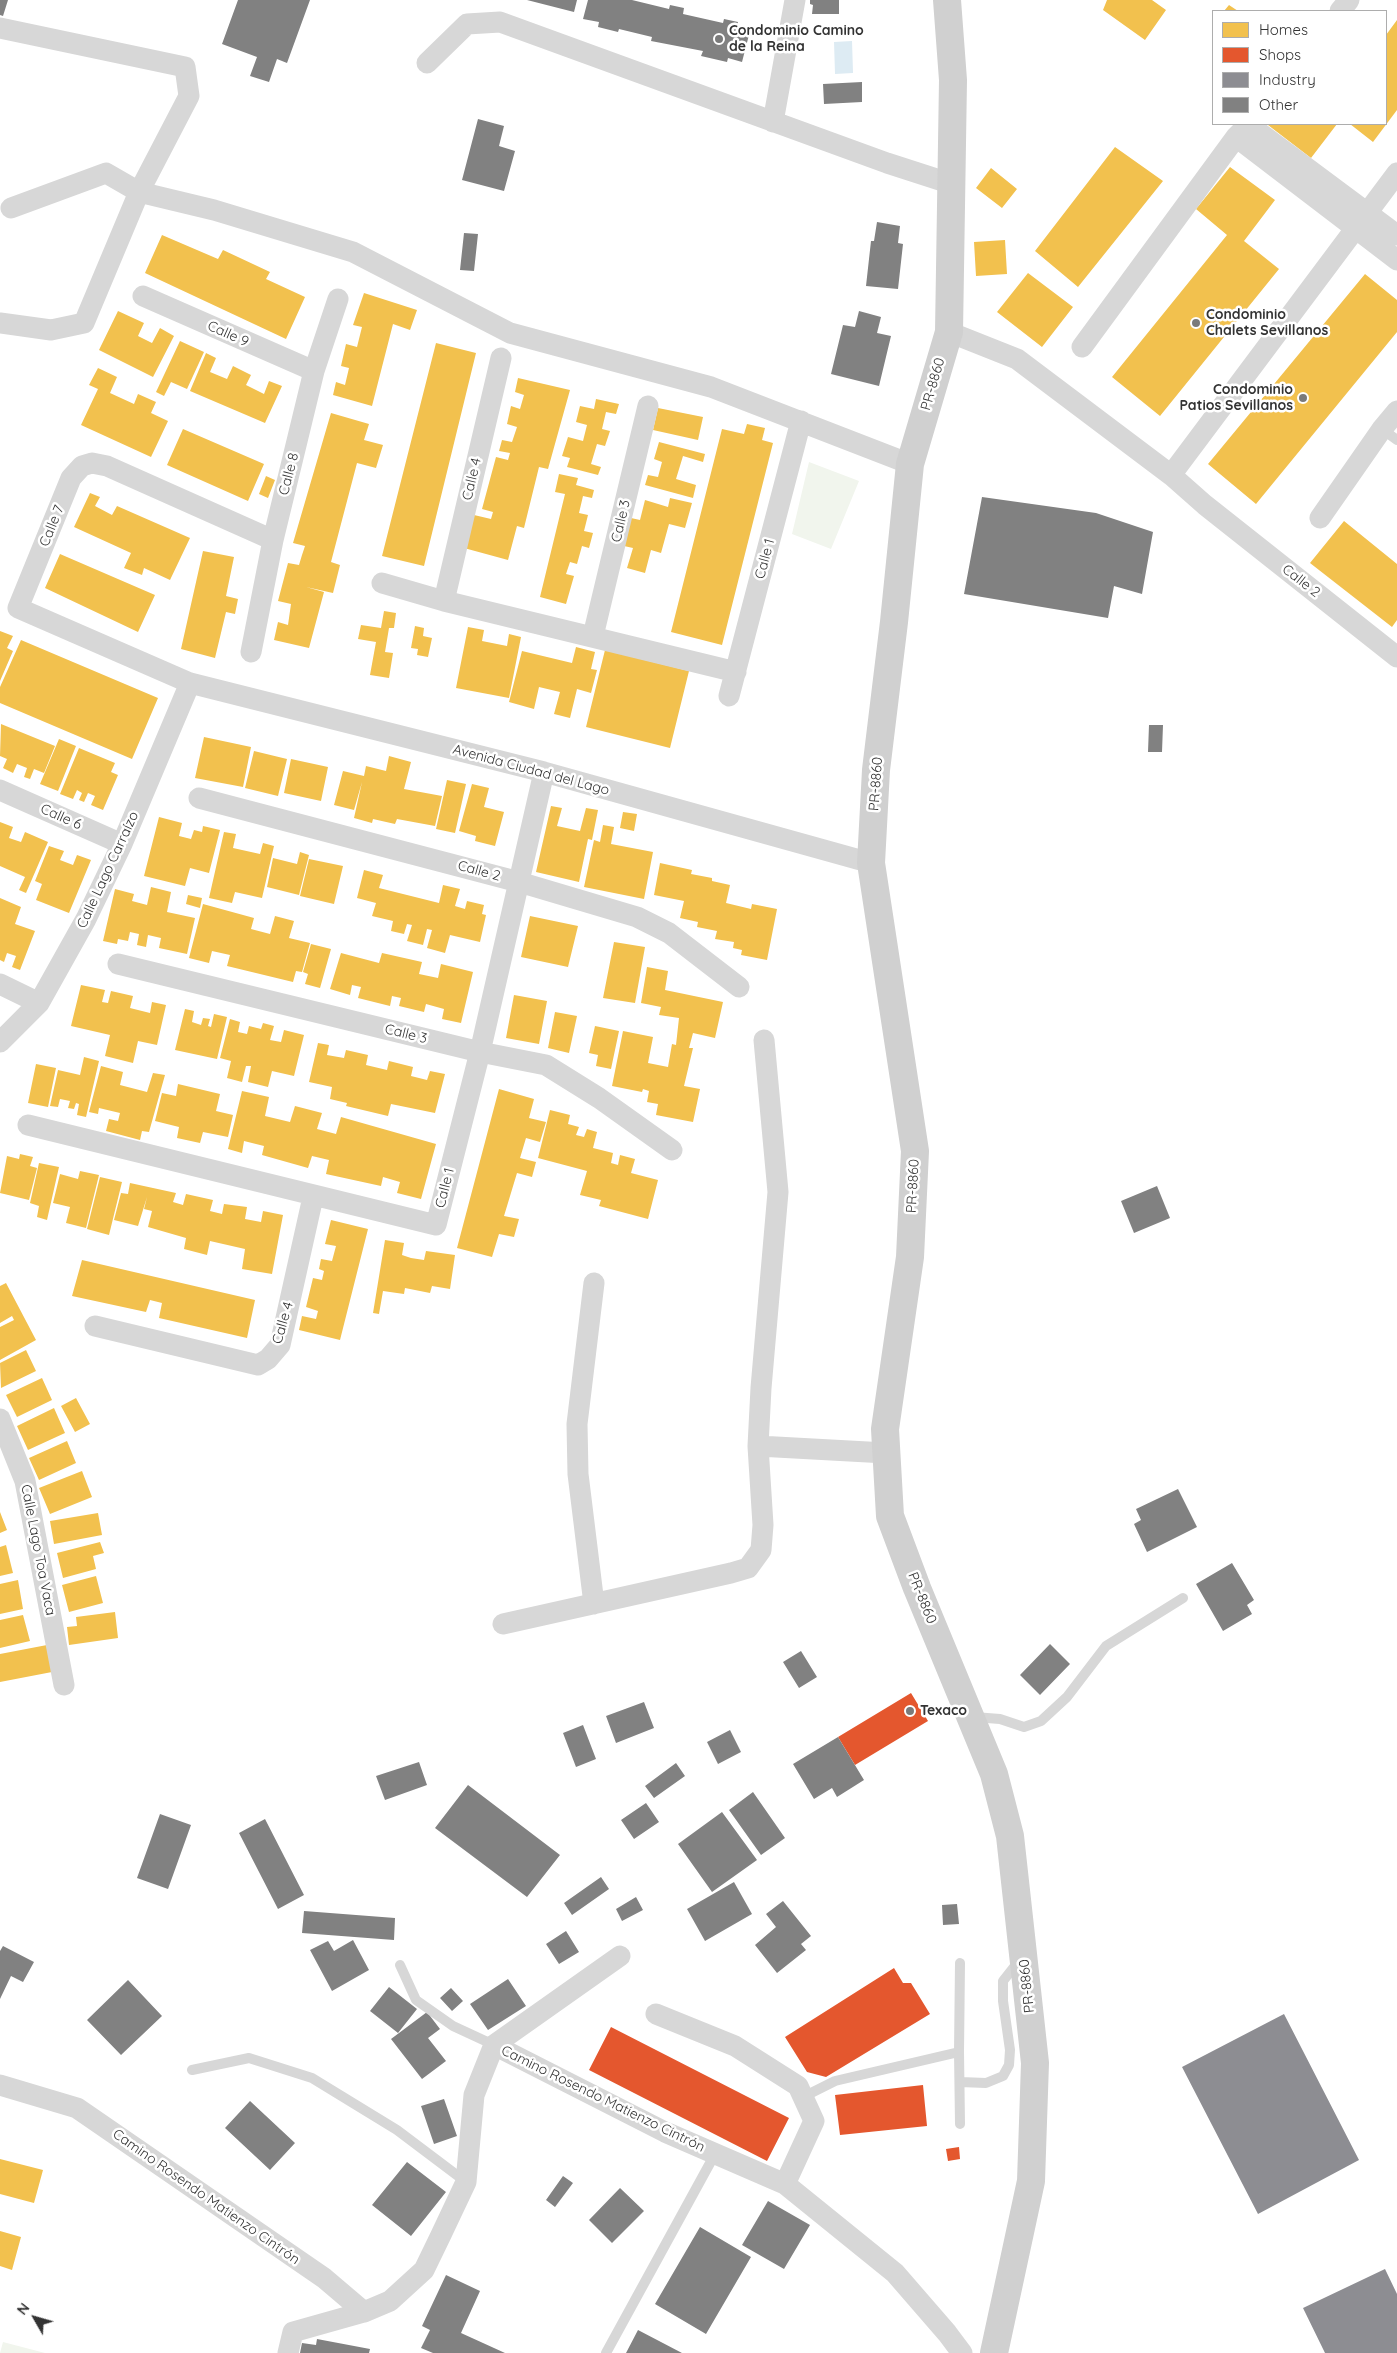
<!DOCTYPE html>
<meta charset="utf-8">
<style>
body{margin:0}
#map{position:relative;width:1397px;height:2353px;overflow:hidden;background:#fff;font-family:Quicksand,sans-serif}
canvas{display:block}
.legend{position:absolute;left:1212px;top:10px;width:175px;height:115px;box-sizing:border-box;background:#fff;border:1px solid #adadad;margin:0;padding:6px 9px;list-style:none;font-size:15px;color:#333}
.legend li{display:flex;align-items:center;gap:10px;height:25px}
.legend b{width:25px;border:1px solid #adadad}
.north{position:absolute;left:10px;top:2293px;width:50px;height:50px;-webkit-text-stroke:4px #fff;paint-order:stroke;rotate:308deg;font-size:14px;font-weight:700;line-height:20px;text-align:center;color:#333}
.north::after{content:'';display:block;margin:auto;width:18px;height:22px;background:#333;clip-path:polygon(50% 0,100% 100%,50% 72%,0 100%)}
</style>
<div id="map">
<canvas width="1397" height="2353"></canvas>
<ul class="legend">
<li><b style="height:14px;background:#f2c14e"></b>Homes</li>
<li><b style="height:14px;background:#e4572e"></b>Shops</li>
<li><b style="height:14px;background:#8d8d92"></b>Industry</li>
<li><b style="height:14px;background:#818181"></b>Other</li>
</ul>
<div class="north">N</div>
</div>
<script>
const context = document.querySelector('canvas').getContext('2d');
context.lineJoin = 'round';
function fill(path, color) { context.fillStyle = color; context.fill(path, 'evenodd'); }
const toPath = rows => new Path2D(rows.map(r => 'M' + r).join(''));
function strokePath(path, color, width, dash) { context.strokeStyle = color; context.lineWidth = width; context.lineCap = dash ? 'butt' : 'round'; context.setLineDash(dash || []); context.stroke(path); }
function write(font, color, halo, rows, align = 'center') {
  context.font = font + ' Quicksand,sans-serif'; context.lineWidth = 5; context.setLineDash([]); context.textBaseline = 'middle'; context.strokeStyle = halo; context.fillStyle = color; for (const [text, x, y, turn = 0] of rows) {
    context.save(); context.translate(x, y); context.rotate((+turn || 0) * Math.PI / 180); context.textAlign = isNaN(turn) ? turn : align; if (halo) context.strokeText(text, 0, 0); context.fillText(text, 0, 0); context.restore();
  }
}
fill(toPath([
 [809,462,859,481,831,549,792,534],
 [3,2342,45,2353,0,2353]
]), '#f1f5ed');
fill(toPath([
 [852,41,853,73,835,74,834,42]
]), '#ddebf3');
fill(toPath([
 [1107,0,1152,0,1166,10,1145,40,1103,10],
 [1229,5,1238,11,1224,11],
 [1397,20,1397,110,1373,142,1350,124,1386,124,1386,35],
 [1269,124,1337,124,1311,158,1268,125],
 [1115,147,1163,181,1078,287,1035,251],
 [1230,167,1275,200,1244,241,1279,269,1160,416,1112,377,1227,235,1196,209],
 [991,168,1017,189,1002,208,976,188],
 [162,235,218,259,223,250,270,272,266,279,305,297,286,339,145,273],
 [1005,240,1007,274,976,276,974,242],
 [1028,273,1073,307,1042,347,997,312],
 [1365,274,1397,300,1397,332,1256,504,1208,464],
 [364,293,417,310,410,330,393,324,372,406,333,395,336,382,345,385,349,368,341,366,346,344,357,347,362,327,353,325],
 [118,311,144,323,138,336,152,343,160,328,174,336,153,377,99,350],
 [180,341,204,352,187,389,171,382,164,396,156,392],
 [436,343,476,353,424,566,382,556],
 [206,353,216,358,210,372,227,379,233,366,251,375,246,385,264,394,269,381,282,386,265,423,190,391],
 [98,368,117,377,110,393,134,404,138,394,156,402,151,413,168,421,151,457,81,425,98,389,89,385],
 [518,378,570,390,548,469,539,467,524,528,517,526,508,560,464,548,474,515,491,519,493,512,482,509,496,457,508,460,510,453,499,451,502,440,512,442,517,427,507,424,511,406,520,409,524,395,515,392],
 [596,399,619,404,616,414,606,412,602,429,610,431,605,446,597,444,591,464,601,467,598,475,567,467,570,458,562,456,568,437,583,441,587,425,576,422,580,406,594,409],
 [658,408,703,417,698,440,653,430],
 [331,413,369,424,364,440,383,445,376,468,357,463,331,562,340,565,333,593,306,587,324,592,309,648,274,640,278,622,288,625,291,604,278,601,288,563,299,565,302,555,305,546,293,543],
 [747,424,765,428,762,440,773,443,722,645,671,632,722,429,744,434],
 [183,429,264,464,248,501,167,465],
 [659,442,705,454,703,462,683,456,676,479,696,485,693,498,645,485,648,475,658,477,662,462,654,459],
 [559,474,578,478,576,485,594,490,592,498,583,496,579,513,588,515,584,531,593,533,589,548,582,546,577,564,570,562,566,574,574,576,566,604,540,597,565,494,555,492],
 [266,476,275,480,268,498,259,494],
 [90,493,100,497,95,506,112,515,117,506,190,538,170,580,144,568,142,575,124,568,131,553,74,527],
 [670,498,692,503,685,528,669,524,661,553,651,550,645,573,627,568,633,548,624,546,631,518,640,520,645,500,668,507],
 [1344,521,1397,564,1397,620,1392,627,1310,563],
 [203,551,234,557,226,596,238,599,235,614,226,612,215,658,181,649],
 [60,554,155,595,138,632,45,588],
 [384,611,396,613,394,628,389,628,385,652,393,653,389,678,370,675,376,642,358,639,361,625,381,628],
 [415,626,424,628,423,636,432,638,428,657,417,655,418,649,411,648],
 [468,627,484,630,482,641,507,646,509,634,521,637,509,698,456,688],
 [0,631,13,636,7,648,13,651,0,681],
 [21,640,158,698,132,759,0,703,0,687],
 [576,647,595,652,591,669,597,670,591,693,577,689,570,718,554,714,560,692,539,687,534,709,509,702,522,651,572,663],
 [605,650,689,671,670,748,586,727],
 [1,724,55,746,44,773,34,769,30,779,24,777,27,768,17,764,13,773,3,768,7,759,0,756],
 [204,737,251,747,243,787,195,778],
 [59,739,76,746,58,791,40,784],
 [79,748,115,763,111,772,118,775,103,810,91,805,95,796,88,793,84,802,79,800,82,793,77,790,73,799,60,794],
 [254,751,287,759,278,796,245,788],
 [389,756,411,762,404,789,442,796,435,826,397,819,395,824,373,819,372,823,354,818,362,782,354,810,334,805,343,771,364,776,366,766,386,771],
 [291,759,328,767,321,801,284,793],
 [447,780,466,784,455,833,436,829],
 [472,784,489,788,484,807,504,812,495,846,475,841,476,836,459,831],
 [551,806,562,808,557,826,580,831,586,808,598,810,592,840,588,839,579,882,536,872],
 [623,812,637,814,634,831,620,828],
 [159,817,182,823,179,836,191,839,194,830,202,832,203,826,220,830,209,873,190,868,185,886,144,876],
 [0,822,13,827,9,838,21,842,25,832,48,842,26,893,19,890,25,877,0,866],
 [603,825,614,827,611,844,653,852,644,899,584,887,594,840,600,842],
 [224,832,236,834,233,848,260,854,263,843,274,846,262,898,235,892,232,903,209,898],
 [49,846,64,851,60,860,73,865,77,855,91,860,69,913,36,900,42,884,35,881],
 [300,852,309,855,299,895,267,887,273,858,297,864],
 [309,859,343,866,334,904,300,896],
 [660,863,692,870,691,874,712,878,712,881,730,885,726,903,751,909,752,904,777,909,767,960,741,955,742,950,733,948,734,942,715,939,717,931,697,927,698,922,680,918,684,901,654,895],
 [364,870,383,875,379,888,439,903,443,885,460,889,455,906,465,909,467,901,484,905,482,914,486,915,480,942,450,935,445,953,427,948,432,930,427,929,423,945,407,941,412,925,407,924,404,934,391,931,393,921,372,916,376,903,357,898],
 [151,887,171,892,167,912,195,918,187,954,159,948,161,938,148,935,146,947,137,945,139,934,130,932,128,941,118,939,117,944,103,941,115,889,134,894,132,901,147,905],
 [188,895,202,898,200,908,186,904],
 [0,898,21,907,15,924,35,931,20,970,12,967,16,956,7,953,4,962,0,960],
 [203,904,254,918,251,929,270,934,275,916,294,921,289,938,310,943,302,972,296,971,293,982,227,966,230,955,212,951,209,963,189,958],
 [530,916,578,926,568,967,521,957],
 [614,942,645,947,635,1003,603,998],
 [311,944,331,949,320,988,305,984,308,974,303,972],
 [341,953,379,963,382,953,422,962,419,974,438,978,441,964,473,972,461,1023,442,1019,444,1009,426,1004,424,1012,399,1006,401,998,392,996,390,1006,358,998,361,987,352,985,350,995,330,989],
 [647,967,668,971,665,990,723,1002,715,1038,693,1033,689,1048,693,1048,684,1086,700,1089,693,1122,656,1115,658,1104,647,1102,649,1091,643,1089,642,1092,612,1086,623,1031,653,1037,648,1063,668,1067,672,1044,676,1045,679,1018,659,1015,661,1007,641,1003],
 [81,985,105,990,102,1002,108,1003,111,991,133,996,130,1008,150,1013,152,1002,166,1005,157,1045,138,1041,133,1063,105,1056,110,1035,71,1026],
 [514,995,547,1001,539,1044,506,1038],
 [185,1009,194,1011,192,1022,201,1025,203,1018,210,1019,208,1026,211,1027,214,1014,227,1017,217,1059,175,1050],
 [555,1012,577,1016,569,1053,548,1048],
 [230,1019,240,1022,238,1032,247,1034,249,1026,261,1029,263,1023,274,1026,270,1040,281,1042,284,1030,304,1035,294,1076,272,1071,268,1087,248,1082,251,1066,246,1066,242,1082,227,1078,231,1061,220,1058],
 [595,1026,619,1031,611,1069,596,1066,598,1055,589,1053],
 [318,1043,329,1045,327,1055,344,1058,346,1050,368,1055,366,1065,387,1070,389,1061,413,1067,411,1076,427,1080,430,1071,445,1074,435,1113,391,1104,388,1116,346,1106,347,1103,330,1099,332,1087,309,1082],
 [84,1057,99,1061,86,1117,77,1115,79,1104,76,1103,74,1109,68,1108,70,1101,60,1099,58,1107,50,1106,58,1070,80,1075],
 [36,1064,56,1068,48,1107,28,1103],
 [101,1066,123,1072,120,1085,147,1092,153,1073,165,1075,149,1132,142,1131,140,1140,106,1131,109,1119,118,1121,120,1113,99,1108,98,1114,89,1112],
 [178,1084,220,1094,216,1111,233,1115,228,1137,203,1132,200,1143,177,1138,179,1127,155,1121,162,1093,176,1096],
 [499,1089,534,1099,529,1118,546,1122,540,1142,526,1138,520,1158,536,1162,532,1177,517,1173,504,1216,519,1219,514,1237,499,1234,492,1257,457,1248],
 [242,1091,269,1097,265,1116,290,1122,295,1106,322,1113,317,1129,336,1134,341,1117,436,1144,421,1199,397,1193,400,1182,383,1177,381,1186,326,1174,329,1160,312,1156,308,1168,262,1155,264,1146,244,1141,242,1153,228,1149],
 [550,1110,570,1115,568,1124,579,1127,576,1135,584,1137,587,1129,597,1132,593,1148,613,1153,611,1163,618,1165,620,1155,635,1159,631,1173,658,1180,648,1219,599,1206,601,1200,580,1195,587,1171,538,1158],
 [20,1154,33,1157,30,1166,37,1168,29,1200,0,1193,7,1156,19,1159],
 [39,1163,59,1167,47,1220,37,1217,39,1206,30,1203],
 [80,1171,99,1175,86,1228,66,1223,70,1207,53,1203,60,1174,78,1179],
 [100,1177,122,1182,109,1235,87,1229],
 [130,1183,176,1193,173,1202,183,1205,186,1194,213,1200,210,1211,222,1214,224,1204,247,1207,245,1219,261,1222,263,1211,283,1215,272,1274,242,1269,245,1249,210,1241,207,1255,184,1249,186,1238,148,1227,152,1211,144,1209,147,1197,138,1226,114,1220,121,1193,128,1194],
 [331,1220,368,1229,340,1340,299,1330,302,1316,316,1319,318,1311,306,1307,313,1278,322,1280,324,1271,319,1269,321,1259,332,1261,336,1246,325,1244],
 [385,1240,404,1243,402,1255,411,1258,424,1260,426,1251,455,1255,450,1289,432,1286,430,1293,405,1288,404,1294,383,1291,379,1314,373,1313],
 [82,1260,255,1300,247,1338,159,1318,162,1303,150,1300,146,1312,72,1296],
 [6,1283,36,1340,0,1360,0,1327,14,1320,12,1316,0,1323,0,1286],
 [26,1350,36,1371,1,1388,0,1363],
 [42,1378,52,1400,17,1417,6,1395],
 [76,1398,90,1424,75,1432,61,1406],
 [54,1408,65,1433,28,1450,17,1426],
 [67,1441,76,1463,39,1480,29,1458],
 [82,1471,92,1497,50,1514,39,1488],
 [0,1512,7,1530,0,1533],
 [98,1513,102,1535,54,1544,50,1521],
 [100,1542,104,1553,93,1556,96,1569,63,1578,57,1553],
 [6,1545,13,1573,0,1576,0,1547],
 [96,1576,103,1603,69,1612,62,1585],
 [18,1580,23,1609,0,1614,0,1584],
 [115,1612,118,1638,69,1645,67,1627,77,1626,76,1617],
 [23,1615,30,1641,0,1648,0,1620],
 [47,1645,52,1672,0,1682,0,1654],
 [0,2159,43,2170,34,2203,0,2194],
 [0,2231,21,2237,12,2270,0,2266]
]), '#f2c14e');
fill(toPath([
 [911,1693,928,1721,855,1765,838,1737],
 [894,1968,903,1983,911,1983,930,2014,826,2077,807,2072,785,2037],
 [611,2027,789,2118,767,2161,589,2070],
 [923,2085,927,2126,840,2135,835,2095],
 [959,2147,960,2159,948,2161,946,2149]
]), '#e4572e');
fill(toPath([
 [1284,2014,1359,2160,1258,2214,1182,2067],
 [1385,2269,1397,2294,1397,2353,1325,2353,1303,2308]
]), '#8d8d92');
fill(toPath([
 [0,0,8,0,3,16,0,15],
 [238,0,310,0,287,63,277,59,269,82,250,76,257,57,222,44],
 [527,0,577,0,574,12],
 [588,0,632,0,669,9,670,5,684,8,683,14,723,23,724,19,738,22,737,28,750,31,742,62,728,58,727,62,701,56,703,51,651,41,652,37,619,29,618,32,598,27,599,22,583,19],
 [810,0,839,0,839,14,812,14,813,5,810,4],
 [862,82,862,102,824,104,823,84],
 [478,119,504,126,499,146,515,151,504,191,462,180],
 [877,222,900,226,898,243,903,244,898,289,866,286,871,241,874,241],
 [464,233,478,234,474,271,460,270],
 [859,311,881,317,877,333,891,336,879,386,831,374,843,325,855,327],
 [982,497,1096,513,1153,532,1142,594,1114,586,1108,618,964,594],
 [1149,725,1163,725,1162,752,1148,752],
 [1157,1186,1170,1218,1134,1233,1121,1201],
 [1178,1489,1197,1527,1147,1552,1134,1524,1141,1520,1136,1509],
 [1232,1563,1254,1600,1247,1605,1252,1614,1223,1631,1196,1584],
 [1050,1644,1070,1664,1040,1695,1020,1675],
 [801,1651,817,1677,799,1688,783,1662],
 [644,1702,654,1728,616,1743,606,1716],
 [583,1725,596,1759,576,1767,563,1733],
 [730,1730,741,1752,718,1764,707,1742],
 [838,1737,864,1780,837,1797,832,1788,814,1799,793,1764],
 [419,1762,427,1785,385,1800,376,1776],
 [676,1763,685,1776,654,1798,645,1786],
 [468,1785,560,1855,527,1897,435,1828],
 [753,1792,785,1838,761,1855,729,1810],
 [646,1803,659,1822,634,1839,621,1820],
 [722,1812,757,1860,712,1892,678,1844],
 [160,1814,191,1825,168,1889,137,1878],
 [265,1819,304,1895,278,1909,239,1833],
 [601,1877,609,1889,572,1915,564,1903],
 [734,1882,752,1914,705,1941,687,1909],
 [636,1897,643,1910,622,1921,616,1909],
 [783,1901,811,1936,801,1944,806,1950,777,1973,755,1945,776,1927,766,1914],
 [957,1904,959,1924,943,1925,942,1905],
 [304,1911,395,1918,394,1940,302,1933],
 [566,1931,579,1952,559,1964,546,1944],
 [353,1940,369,1970,332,1991,310,1950,328,1941,334,1951],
 [3,1946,34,1962,23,1982,11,1976,0,1999,0,1951],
 [508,1979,526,2006,488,2030,470,2004],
 [128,1980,162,2016,121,2055,87,2020],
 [389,1987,417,2009,398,2033,370,2011],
 [451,1988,463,2001,452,2011,440,1998],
 [427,2012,440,2029,428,2038,446,2061,422,2079,391,2039],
 [444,2099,457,2136,434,2144,421,2106],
 [250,2101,295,2143,270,2170,225,2128],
 [407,2162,446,2192,411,2236,372,2205],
 [563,2176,573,2183,555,2207,546,2200],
 [620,2188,644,2211,612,2243,589,2220],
 [768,2201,810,2225,784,2269,742,2245],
 [700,2227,751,2257,706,2334,655,2304],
 [446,2275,480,2291,461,2333,505,2353,433,2353,421,2348,430,2330,422,2326],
 [638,2330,682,2353,626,2353],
 [317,2339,370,2349,369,2353,300,2353,302,2343,316,2345]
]), '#818181');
strokePath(toPath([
 [1382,429,1397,440],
 [974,1717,1000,1719,1024,1727,1041,1721,1067,1697,1106,1646,1183,1598],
 [400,1965,416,2000,453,2026,494,2045],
 [959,2052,960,2124],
 [192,2070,249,2058,312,2078,397,2130,466,2182],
 [960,2082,986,2083,1003,2076,1009,2065,1010,2050,1003,2001,1003,1981,1018,1962],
 [803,2097,835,2081,959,2052,960,1963],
 [606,2353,715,2154]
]), '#d7d7d7', 10);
strokePath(toPath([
 [1340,11,1349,0],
 [0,28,185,67,189,96,139,192,84,323,51,330,0,323],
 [427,63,467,24,500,22,887,163,952,184],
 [773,122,795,0],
 [1249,125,1397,235],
 [1236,137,1397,260],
 [11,208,106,173,139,192,214,210,353,252,510,333,711,387,910,464],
 [143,296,314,371],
 [949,332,1017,359,1171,475,1205,505,1397,657],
 [1082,347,1236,137,1249,124],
 [1171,475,1397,173],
 [1320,518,1382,429,1397,411],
 [273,540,107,466,92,463,82,466,71,478,18,608,190,683,544,772,871,863],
 [382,583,444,601,736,672],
 [444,601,501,358],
 [593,636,648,406],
 [251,652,273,540,314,371,338,299],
 [729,696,801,421],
 [0,790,122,844],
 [199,798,519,882,637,917,669,933,739,987],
 [118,964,480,1052,546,1065,599,1098,672,1150],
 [0,984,39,1003],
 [0,1042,39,1003,86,919,122,844,190,683],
 [28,1125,436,1225,480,1052,544,772],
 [95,1326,258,1365,268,1359,280,1345,313,1197],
 [0,1419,25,1481,64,1685],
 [758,1446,886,1453],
 [594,1604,578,1474,577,1424,594,1283],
 [503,1624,731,1573,748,1568,761,1550,763,1525,758,1446,761,1388,778,1192,764,1040],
 [656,2014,735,2046,798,2086,814,2121,785,2184],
 [494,2045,665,2132,785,2184,895,2273,947,2333,962,2353],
 [494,2045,620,1956],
 [0,2085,77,2108,324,2278,364,2312,390,2301,424,2270,440,2237,466,2182,474,2095,494,2045],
 [288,2353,293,2332,364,2312]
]), '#d7d7d7', 21);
strokePath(toPath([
 [947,0,953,80,949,332,910,464,894,622,876,770,871,863,915,1151,910,1257,885,1429,890,1516,917,1588,994,1774,1010,1836,1035,2063,1031,2181,994,2353]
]), '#d0d0d0', 28);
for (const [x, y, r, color] of [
 [719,39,5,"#7a7a7a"],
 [1196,323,5,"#7a7a7a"],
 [1303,398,5,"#7a7a7a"],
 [910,1711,5,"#7a7a7a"]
]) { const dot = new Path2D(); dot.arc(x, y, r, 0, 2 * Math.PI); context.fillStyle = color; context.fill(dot); strokePath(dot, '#fff', 2); }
write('bold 14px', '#333', '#fff', [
 ["Condominio Camino",729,31],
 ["de la Reina",729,47],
 ["Condominio",1206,315],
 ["Chalets Sevillanos",1206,331],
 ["Condominio",1293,390,"right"],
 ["Patios Sevillanos",1293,406,"right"],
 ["Texaco",920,1711]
], 'left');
write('14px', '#333', '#fff', [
 ["Calle 9",228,334,24],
 ["PR-8860",933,384,-74],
 ["Calle 8",289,474,-76],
 ["Calle 4",472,479,-77],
 ["Calle 3",621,521,-77],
 ["Calle 7",52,526,-68],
 ["Calle 1",765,559,-75],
 ["Calle 2",1301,581,38],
 ["Avenida Ciudad del Lago",531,770,15],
 ["PR-8860",876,784,-86],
 ["Calle 6",61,817,24],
 ["Calle Lago Carraízo",108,870,-65],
 ["Calle 2",479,871,15],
 ["Calle 3",406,1034,14],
 ["PR-8860",913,1186,-87],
 ["Calle 1",445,1188,-76],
 ["Calle 4",283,1323,-74],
 ["Calle Lago Toa Vaca",38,1550,79],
 ["PR-8860",922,1598,68],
 ["PR-8860",1027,1986,-96],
 ["Camino Rosendo Matienzo Cintrón",603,2099,26],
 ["Camino Rosendo Matienzo Cintrón",206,2197,35]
]);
</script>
